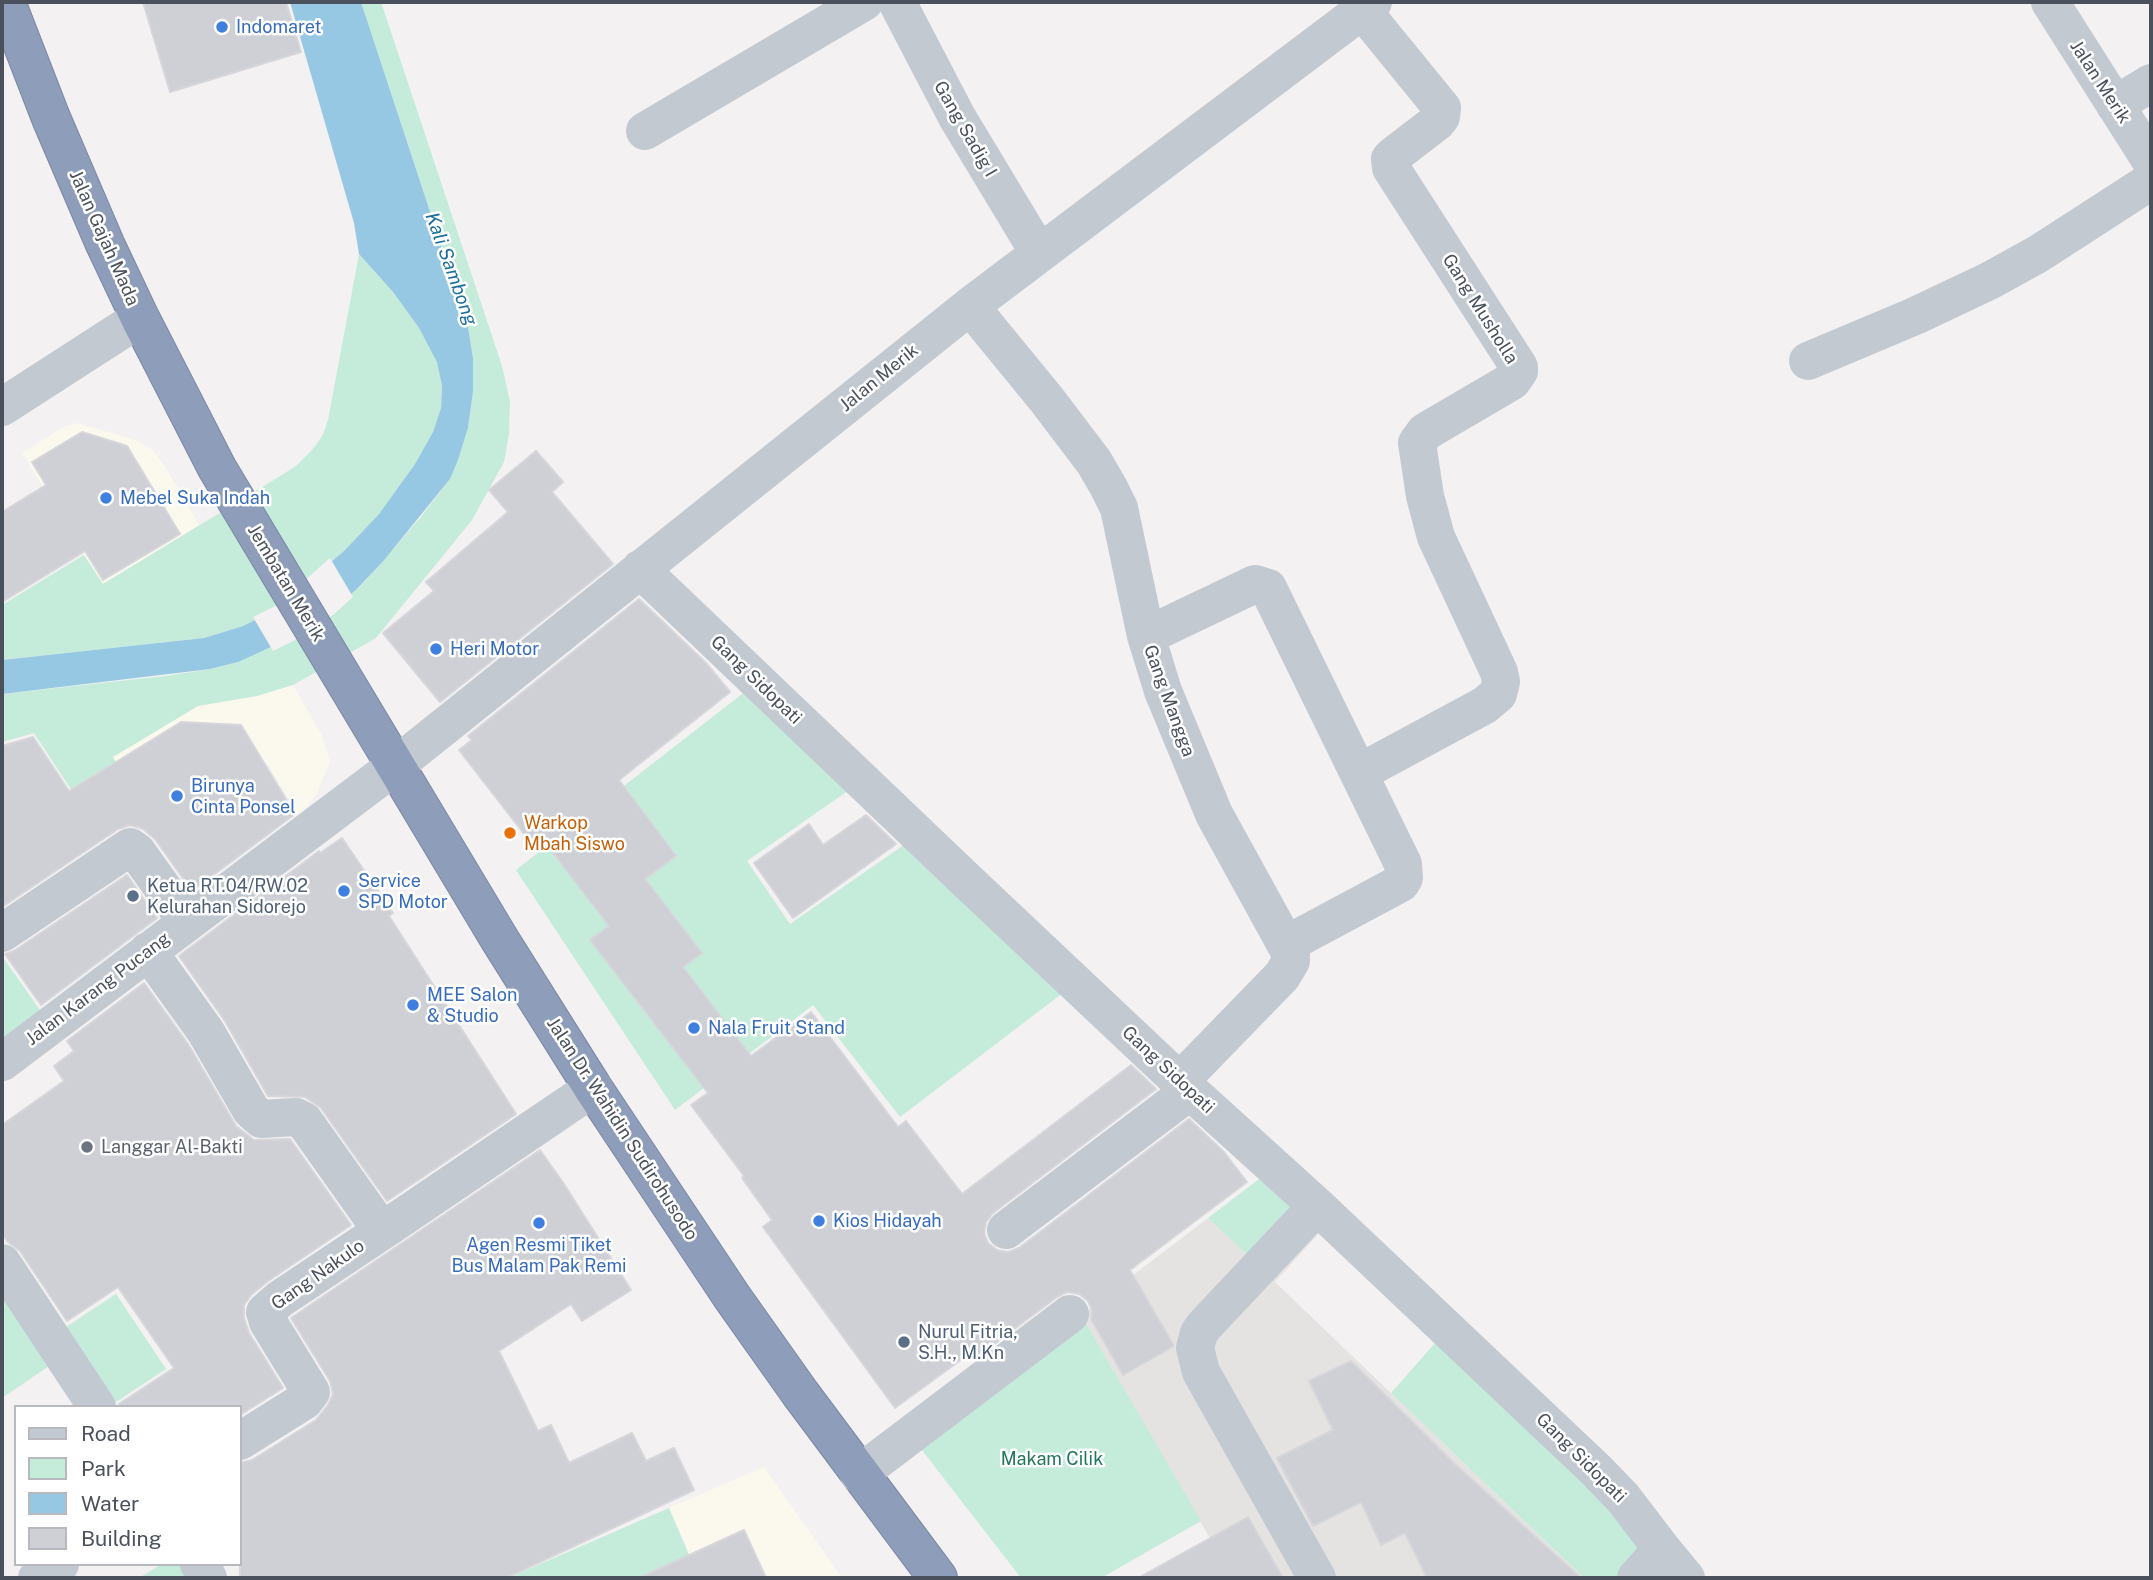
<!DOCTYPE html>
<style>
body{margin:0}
#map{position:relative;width:2153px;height:1580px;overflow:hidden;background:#f3f1f1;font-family:"Public Sans",sans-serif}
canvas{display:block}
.frame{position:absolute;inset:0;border:4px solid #4b515c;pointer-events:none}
.legend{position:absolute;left:14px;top:1405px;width:228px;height:161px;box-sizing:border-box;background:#fff;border:2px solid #b7b9be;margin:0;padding:9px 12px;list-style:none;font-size:21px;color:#4b515c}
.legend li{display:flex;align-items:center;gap:14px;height:35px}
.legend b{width:35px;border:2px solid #b7b9be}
</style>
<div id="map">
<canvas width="2153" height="1580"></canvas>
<div class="frame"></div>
<ul class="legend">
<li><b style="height:9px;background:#c3c9d1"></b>Road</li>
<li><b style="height:19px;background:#c5ebda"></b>Park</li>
<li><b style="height:19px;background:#97c8e3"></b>Water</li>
<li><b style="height:19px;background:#ced0d5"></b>Building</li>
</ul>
</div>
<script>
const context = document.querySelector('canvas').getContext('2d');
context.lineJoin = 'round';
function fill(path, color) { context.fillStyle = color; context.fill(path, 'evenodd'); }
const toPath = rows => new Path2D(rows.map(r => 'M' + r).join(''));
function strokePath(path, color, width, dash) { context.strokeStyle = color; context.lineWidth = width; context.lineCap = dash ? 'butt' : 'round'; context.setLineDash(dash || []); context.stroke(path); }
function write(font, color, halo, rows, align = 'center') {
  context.font = font + ' "Public Sans",sans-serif'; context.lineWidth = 5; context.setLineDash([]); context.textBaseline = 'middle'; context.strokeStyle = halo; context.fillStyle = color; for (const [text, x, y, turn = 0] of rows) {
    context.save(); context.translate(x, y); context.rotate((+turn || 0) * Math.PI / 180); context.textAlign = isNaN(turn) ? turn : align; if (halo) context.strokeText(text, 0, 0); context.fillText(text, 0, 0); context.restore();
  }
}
fill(toPath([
 [77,423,133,439,151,449,164,465,199,525,102,584,22,453,62,428],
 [293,685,322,736,330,762,317,793,299,817,268,765,158,832,112,757,198,706,257,696],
 [764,1467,842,1578,699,1578,669,1508]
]), '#fbf9ed');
fill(toPath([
 [1208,1218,1247,1255,1320,1232,1275,1282,1584,1578,1233,1578,1081,1315]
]), '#e4e3e2');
fill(toPath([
 [361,2,381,2,502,366,510,402,509,434,504,462,472,520,376,638,293,685,257,696,198,706,113,757,121,771,78,800,34,733,2,742,2,694,165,676,210,669,238,662,361,586,420,518,450,479,458,460,468,428,473,392,473,358,468,327],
 [359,254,393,292,419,328,437,361,442,386,441,408,433,432,415,464,379,514,345,550,277,609,243,626,204,638,2,660,2,605,84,555,103,584,282,475,297,465,312,450,323,435,328,420],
 [751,687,855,786,747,861,790,924,911,840,1068,989,900,1117,813,1005,675,1110,516,870],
 [2,956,40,1010,2,1039],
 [1263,1176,1294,1206,1247,1255,1208,1218],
 [2,1275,58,1360,2,1398],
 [116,1294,166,1369,110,1406,60,1331],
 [1081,1315,1201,1521,1101,1578,1021,1578,915,1441],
 [1436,1342,1605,1504,1645,1552,1622,1578,1584,1578,1391,1393],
 [669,1508,699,1578,508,1578],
 [162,1564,186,1564,194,1578,139,1578]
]), '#c5ebda');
fill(toPath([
 [290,2,361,2,468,327,473,358,473,392,468,428,458,460,450,479,385,559,360,586,331,612,299,634,238,662,210,669,2,694,2,660,204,638,243,626,277,609,345,550,379,514,415,464,433,432,441,408,442,386,437,362,419,328,393,292,359,254,354,223]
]), '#97c8e3');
fill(toPath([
 [330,558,353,597,333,615,301,637,273,651,253,617,275,606]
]), '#f3f1f1');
const building = toPath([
 [143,2,286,2,301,52,170,92,143,2],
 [82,432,127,446,180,534,103,580,85,551,2,602,2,512,46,485,32,462,82,432],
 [536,451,563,482,552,492,613,564,440,702,383,633,434,591,426,582,508,512,489,490,536,451],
 [639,599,706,663,730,692,619,780,676,856,645,879,702,953,683,967,751,1056,811,1012,898,1127,906,1121,962,1194,1131,1065,1156,1089,993,1213,986,1222,984,1233,988,1243,997,1250,1008,1252,1019,1248,1189,1119,1224,1152,1247,1182,1130,1270,1174,1346,1123,1375,1091,1319,1092,1311,1088,1301,1079,1294,1067,1292,1057,1297,977,1357,973,1351,895,1408,763,1227,772,1220,742,1178,744,1176,691,1105,708,1093,590,940,609,926,544,841,535,848,459,750,472,740,468,736,639,599],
 [181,722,241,725,295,814,192,891,155,839,143,829,130,825,118,829,2,907,2,746,33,737,69,791,181,722],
 [866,815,896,844,793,918,754,863,809,824,823,845,866,815],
 [342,838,393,913,389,916,516,1114,387,1201,321,1108,305,1097,268,1096,225,1021,179,956,319,851,320,853,342,838],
 [127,875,157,918,41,1005,5,954,14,951,127,875],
 [144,983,188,1044,236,1126,254,1140,290,1139,351,1225,268,1281,251,1295,244,1305,244,1318,249,1333,283,1388,240,1415,240,1407,119,1407,119,1404,174,1368,118,1287,67,1321,20,1251,8,1242,2,1234,2,1125,64,1081,54,1066,74,1051,67,1041,144,983],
 [540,1150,564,1184,631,1290,582,1321,571,1304,499,1351,538,1431,551,1425,569,1463,632,1433,646,1461,674,1448,694,1490,506,1578,240,1578,240,1463,252,1460,316,1420,328,1405,333,1394,330,1381,291,1318,540,1150],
 [1351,1361,1456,1465,1581,1578,1427,1578,1405,1533,1381,1545,1361,1502,1313,1526,1277,1458,1333,1430,1309,1381,1351,1361],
 [1248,1517,1283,1578,1138,1578,1248,1517],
 [744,1530,766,1578,639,1578,744,1530]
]);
fill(building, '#ced0d5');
strokePath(building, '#d6d6db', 2);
const highway = toPath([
 [6,2,51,118,105,244,140,318,217,468,500,940,593,1088,732,1297,800,1393,938,1578]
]);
strokePath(highway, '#7988a6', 40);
strokePath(toPath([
 [897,2,957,117,1039,253],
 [2050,2,2151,161],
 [2115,105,2151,83],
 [645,131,864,2],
 [970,306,1047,400,1094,462,1108,486,1119,508,1146,636,1163,691,1214,814,1291,954,1291,961,1282,976,1180,1081],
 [1808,361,1915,316,1989,281,2038,254,2151,181],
 [2,407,140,318],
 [640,569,966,880,1190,1091,1317,1206,1596,1470,1623,1498,1662,1549,1686,1578],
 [1146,636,1255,584,1268,588,1403,864,1404,878,1401,883,1287,944],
 [1359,773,1485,705,1498,694,1501,682,1499,672,1436,537,1425,496,1417,443,1425,432,1512,381,1519,371,1519,367,1391,168,1390,159,1394,155,1437,122,1441,117,1442,108,1362,10],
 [2,933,130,847,137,852,187,922],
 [148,951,206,1032,251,1110,261,1119,296,1117,304,1121,382,1231,593,1088],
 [2,1062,395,766,970,306,1373,2],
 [1006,1230,1190,1091],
 [2,1263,97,1407],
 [240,1441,304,1401,311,1392,268,1322,265,1312,280,1299,382,1231],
 [859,1474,1070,1314],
 [199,1564,208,1578],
 [37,1578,60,1564],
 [1317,1578,1201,1372,1195,1348,1199,1333,1204,1326,1317,1206],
 [1636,1578,1662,1549]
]), '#c3c9d1', 38);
strokePath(highway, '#8e9dba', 38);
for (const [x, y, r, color] of [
 [222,27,7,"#3f7fe0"],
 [106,498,7,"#3f7fe0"],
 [436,649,7,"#3f7fe0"],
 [177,796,7,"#3f7fe0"],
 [510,833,7,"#e8710a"],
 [344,891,7,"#3f7fe0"],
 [133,896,7,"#5c6f8a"],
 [413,1005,7,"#3f7fe0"],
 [694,1028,7,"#3f7fe0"],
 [87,1147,7,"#6b7280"],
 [819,1221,7,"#3f7fe0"],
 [539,1223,7,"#3f7fe0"],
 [904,1342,7,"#5c6f8a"]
]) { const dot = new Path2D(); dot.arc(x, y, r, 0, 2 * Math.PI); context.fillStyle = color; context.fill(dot); strokePath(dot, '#fff', 2.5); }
write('18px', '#366cbe', '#fff', [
 ["Indomaret",236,27],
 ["Mebel Suka Indah",120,498],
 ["Heri Motor",450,649],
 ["Birunya",191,786],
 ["Cinta Ponsel",191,807],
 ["Service",358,881],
 ["SPD Motor",358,902],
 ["MEE Salon",427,995],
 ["& Studio",427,1016],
 ["Nala Fruit Stand",708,1028],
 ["Kios Hidayah",833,1221],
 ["Agen Resmi Tiket",539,1245,"center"],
 ["Bus Malam Pak Remi",539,1266,"center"]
], 'left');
write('18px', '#4b515c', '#fff', [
 ["Jalan Merik",2100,82,57],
 ["Gang Sadig I",965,129,60],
 ["Jalan Gajah Mada",104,238,66],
 ["Gang Musholla",1480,309,58],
 ["Jalan Merik",879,378,-39],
 ["Jembatan Merik",286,583,59],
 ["Gang Sidopati",756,680,44],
 ["Gang Mangga",1169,701,70],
 ["Jalan Karang Pucang",98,989,-37],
 ["Gang Sidopati",1168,1070,43],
 ["Jalan Dr. Wahidin Sudirohusodo",622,1129,57],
 ["Gang Nakulo",318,1275,-35],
 ["Gang Sidopati",1581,1458,45]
]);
write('18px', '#c56008', '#fff', [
 ["Warkop",524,823],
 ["Mbah Siswo",524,844]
], 'left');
write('18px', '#4e5e75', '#fff', [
 ["Ketua RT.04/RW.02",147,886],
 ["Kelurahan Sidorejo",147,907],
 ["Nurul Fitria,",918,1332],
 ["S.H., M.Kn",918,1353]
], 'left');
write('18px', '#5b616d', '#fff', [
 ["Langgar Al-Bakti",101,1147]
], 'left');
write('18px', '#22775a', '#fff', [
 ["Makam Cilik",1052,1459]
]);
write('italic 19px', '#1c6f9e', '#fff', [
 ["Kali Sambong",451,269,70]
]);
</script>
